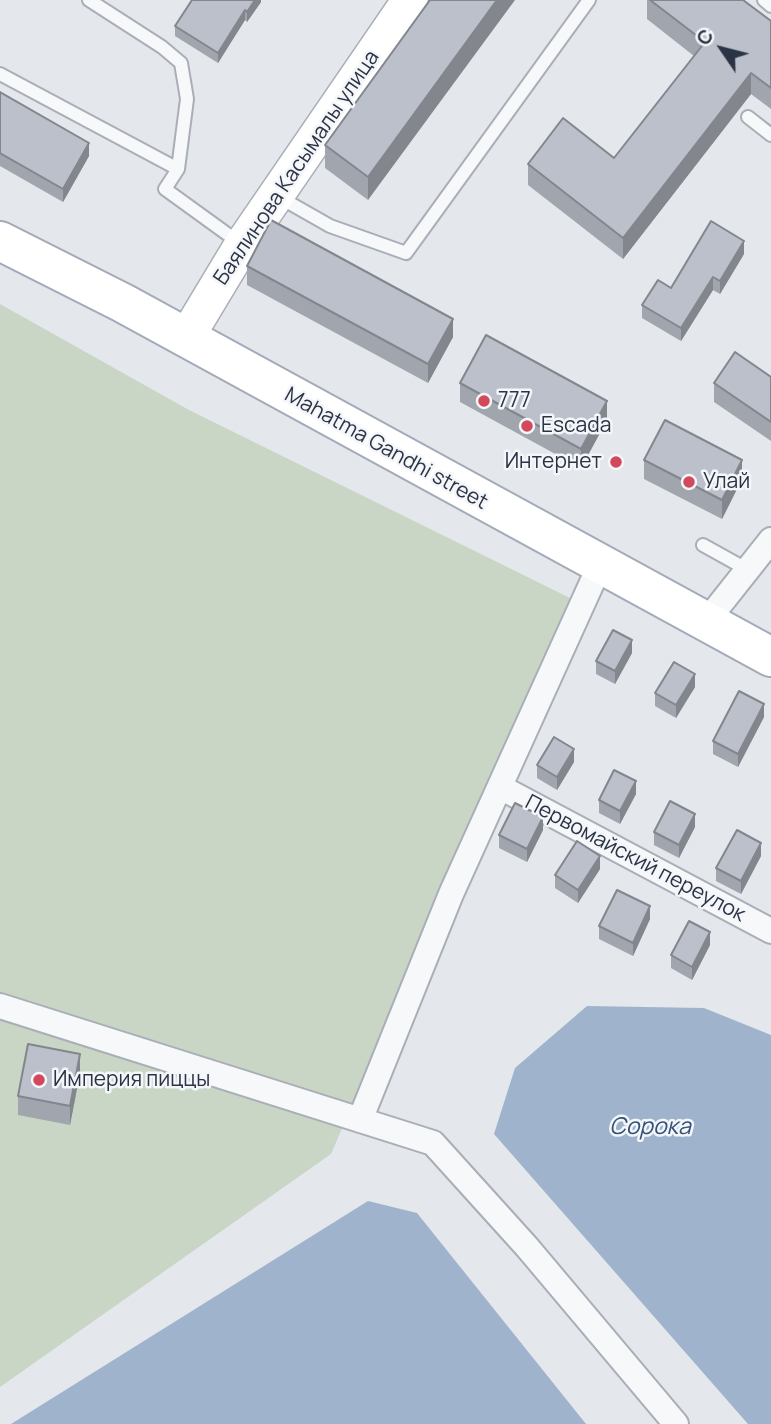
<!DOCTYPE html>
<meta charset="utf-8">
<style>
body{margin:0}
#map{position:relative;width:771px;height:1424px;overflow:hidden;background:#e4e7ec;font-family:Manrope,sans-serif}
canvas{display:block}
.north{position:absolute;left:687px;top:14px;width:70px;height:70px;-webkit-text-stroke:5px #f4f6f9;paint-order:stroke;rotate:305deg;font-size:19px;font-weight:700;line-height:28px;text-align:center;color:#2b3445}
.north::after{content:'';display:block;margin:auto;width:24px;height:32px;background:#2b3445;clip-path:polygon(50% 0,100% 100%,50% 72%,0 100%)}
</style>
<div id="map">
<canvas width="771" height="1424"></canvas>
<div class="north">С</div>
</div>
<script>
const context = document.querySelector('canvas').getContext('2d');
context.lineJoin = 'round';
function fill(path, color) { context.fillStyle = color; context.fill(path, 'evenodd'); }
const toPath = rows => new Path2D(rows.map(r => 'M' + r).join(''));
function strokePath(path, color, width, dash) { context.strokeStyle = color; context.lineWidth = width; context.lineCap = dash ? 'butt' : 'round'; context.setLineDash(dash || []); context.stroke(path); }
function write(font, color, halo, rows, align = 'center') {
  context.font = font + ' Manrope,sans-serif'; context.lineWidth = 5; context.setLineDash([]); context.textBaseline = 'middle'; context.strokeStyle = halo; context.fillStyle = color; for (const [text, x, y, turn = 0] of rows) {
    context.save(); context.translate(x, y); context.rotate((+turn || 0) * Math.PI / 180); context.textAlign = isNaN(turn) ? turn : align; if (halo) context.strokeText(text, 0, 0); context.fillText(text, 0, 0); context.restore();
  }
}
fill(toPath([
 [0,304,189,410,570,598,331,1154,0,1387]
]), '#c9d6c5');
fill(toPath([
 [587,1006,704,1008,771,1035,771,1424,748,1424,494,1134,515,1068],
 [368,1201,417,1213,586,1424,11,1424]
]), '#9fb4cc');
const lane = toPath([
 [89,0,162,47,181,63,187,99,178,169,165,189,241,244],
 [764,0,771,6],
 [0,74,178,169],
 [748,117,771,135],
 [279,197,330,226,406,253,589,0],
 [703,545,748,570]
]);
const street = toPath([
 [706,622,771,540],
 [500,787,771,931],
 [0,1006,433,1143,527,1247,676,1424],
 [360,1120,451,894,600,565]
]);
const secondary = toPath([
 [186,338,242,245,410,0]
]);
const primary = toPath([
 [0,241,123,303,771,657]
]);
strokePath(lane, '#a9aeb7', 16);
strokePath(street, '#a9aeb7', 28);
strokePath(secondary, '#a9aeb7', 38);
strokePath(primary, '#a3abb8', 42);
strokePath(lane, '#f7f8fa', 12);
strokePath(street, '#f7f8fa', 24);
strokePath(secondary, '#fff', 35);
strokePath(primary, '#fff', 38);
fill(toPath([
 [261,0,261,2,247,22,245,20,218,63,175,36,175,26],
 [430,0,368,200,325,168,325,145],
 [647,0,743,0,771,21,771,109,751,94,623,259,528,185,528,164,614,158,694,56,647,19],
 [0,92,89,156,63,202,0,166],
 [744,254,720,294,713,290,681,341,642,318,642,305,671,288],
 [247,266,453,337,428,383,247,285],
 [771,377,771,441,714,402,714,383],
 [460,383,607,420,581,468,460,402],
 [644,460,742,479,722,519,644,479],
 [632,653,615,684,596,674,596,661],
 [695,687,676,718,655,706,655,693],
 [764,717,738,767,713,754,713,741],
 [574,762,557,790,537,778,537,765],
 [636,794,620,824,599,813,599,800],
 [695,827,679,858,654,845,654,832],
 [543,830,527,862,499,848,499,835],
 [761,856,741,894,716,881,716,868],
 [600,869,578,903,555,888,555,875],
 [650,919,633,956,599,939,599,926],
 [710,945,692,980,671,968,671,955],
 [80,1073,70,1125,18,1115,18,1096]
]), '#a1a5ae');
fill(toPath([
 [255,0,261,0,261,2,247,22,247,12],
 [497,0,515,0,368,200,368,177],
 [245,10,245,20,218,63,218,53],
 [751,73,751,94,623,259,623,238],
 [89,143,89,156,63,202,63,189],
 [744,241,744,254,720,294,720,281],
 [713,277,713,290,681,341,681,328],
 [453,319,453,337,428,383,428,364],
 [607,401,607,420,581,468,581,449],
 [742,460,742,479,722,519,722,500],
 [632,640,632,653,615,684,615,671],
 [695,674,695,687,676,718,676,705],
 [764,704,764,717,738,767,738,754],
 [574,749,574,762,557,790,557,777],
 [636,781,636,794,620,824,620,811],
 [695,814,695,827,679,858,679,845],
 [543,817,543,830,527,862,527,849],
 [761,843,761,856,741,894,741,881],
 [600,856,600,869,578,903,578,890],
 [650,906,650,919,633,956,633,943],
 [710,932,710,945,692,980,692,967],
 [80,1054,80,1073,70,1125,70,1106]
]), '#83868d');
const building = toPath([
 [192,0,255,0,247,12,245,10,218,53,175,26,192,0],
 [430,0,497,0,368,177,325,145,430,0],
 [650,0,743,0,771,21,771,88,751,73,623,238,528,164,563,118,614,158,705,42,650,0],
 [0,92,89,143,63,189,0,153,0,92],
 [271,220,453,319,428,364,247,266,271,220],
 [711,221,744,241,720,281,713,277,681,328,642,305,658,280,671,288,711,221],
 [486,335,607,401,581,449,460,383,486,335],
 [735,352,771,377,771,422,714,383,735,352],
 [665,420,742,460,722,500,644,460,665,420],
 [613,630,632,640,615,671,596,661,613,630],
 [674,662,695,674,676,705,655,693,674,662],
 [739,691,764,704,738,754,713,741,739,691],
 [554,737,574,749,557,777,537,765,554,737],
 [614,770,636,781,620,811,599,800,614,770],
 [670,801,695,814,679,845,654,832,670,801],
 [515,803,543,817,527,849,499,835,515,803],
 [737,830,761,843,741,881,716,868,737,830],
 [577,841,600,856,578,890,555,875,577,841],
 [617,890,650,906,633,943,599,926,617,890],
 [689,921,710,932,692,967,671,955,689,921],
 [28,1044,80,1054,70,1106,18,1096,28,1044]
]);
fill(building, '#bbc0ca');
strokePath(building, '#83868d', 2);
for (const [x, y, r, color] of [
 [484,401,7,"#d1495b"],
 [527,426,7,"#d1495b"],
 [616,462,7,"#d1495b"],
 [689,482,7,"#d1495b"],
 [39,1080,7,"#d1495b"]
]) { const dot = new Path2D(); dot.arc(x, y, r, 0, 2 * Math.PI); context.fillStyle = color; context.fill(dot); strokePath(dot, '#f4f6f9', 2.5); }
write('21px', '#2b3445', '#f4f6f9', [
 ["Баялинова Касымалы улица",297,168,-56],
 ["Mahatma Gandhi street",386,449,29],
 ["Первомайский переулок",635,859,28]
]);
write('21px', '#2b3445', '#f4f6f9', [
 ["777",498,401],
 ["Escada",541,426],
 ["Интернет",602,462,"right"],
 ["Улай",703,482],
 ["Империя пиццы",53,1080]
], 'left');
write('italic 23px', '#34527a', '#f4f6f9', [
 ["Сорока",650,1128]
]);
</script>
